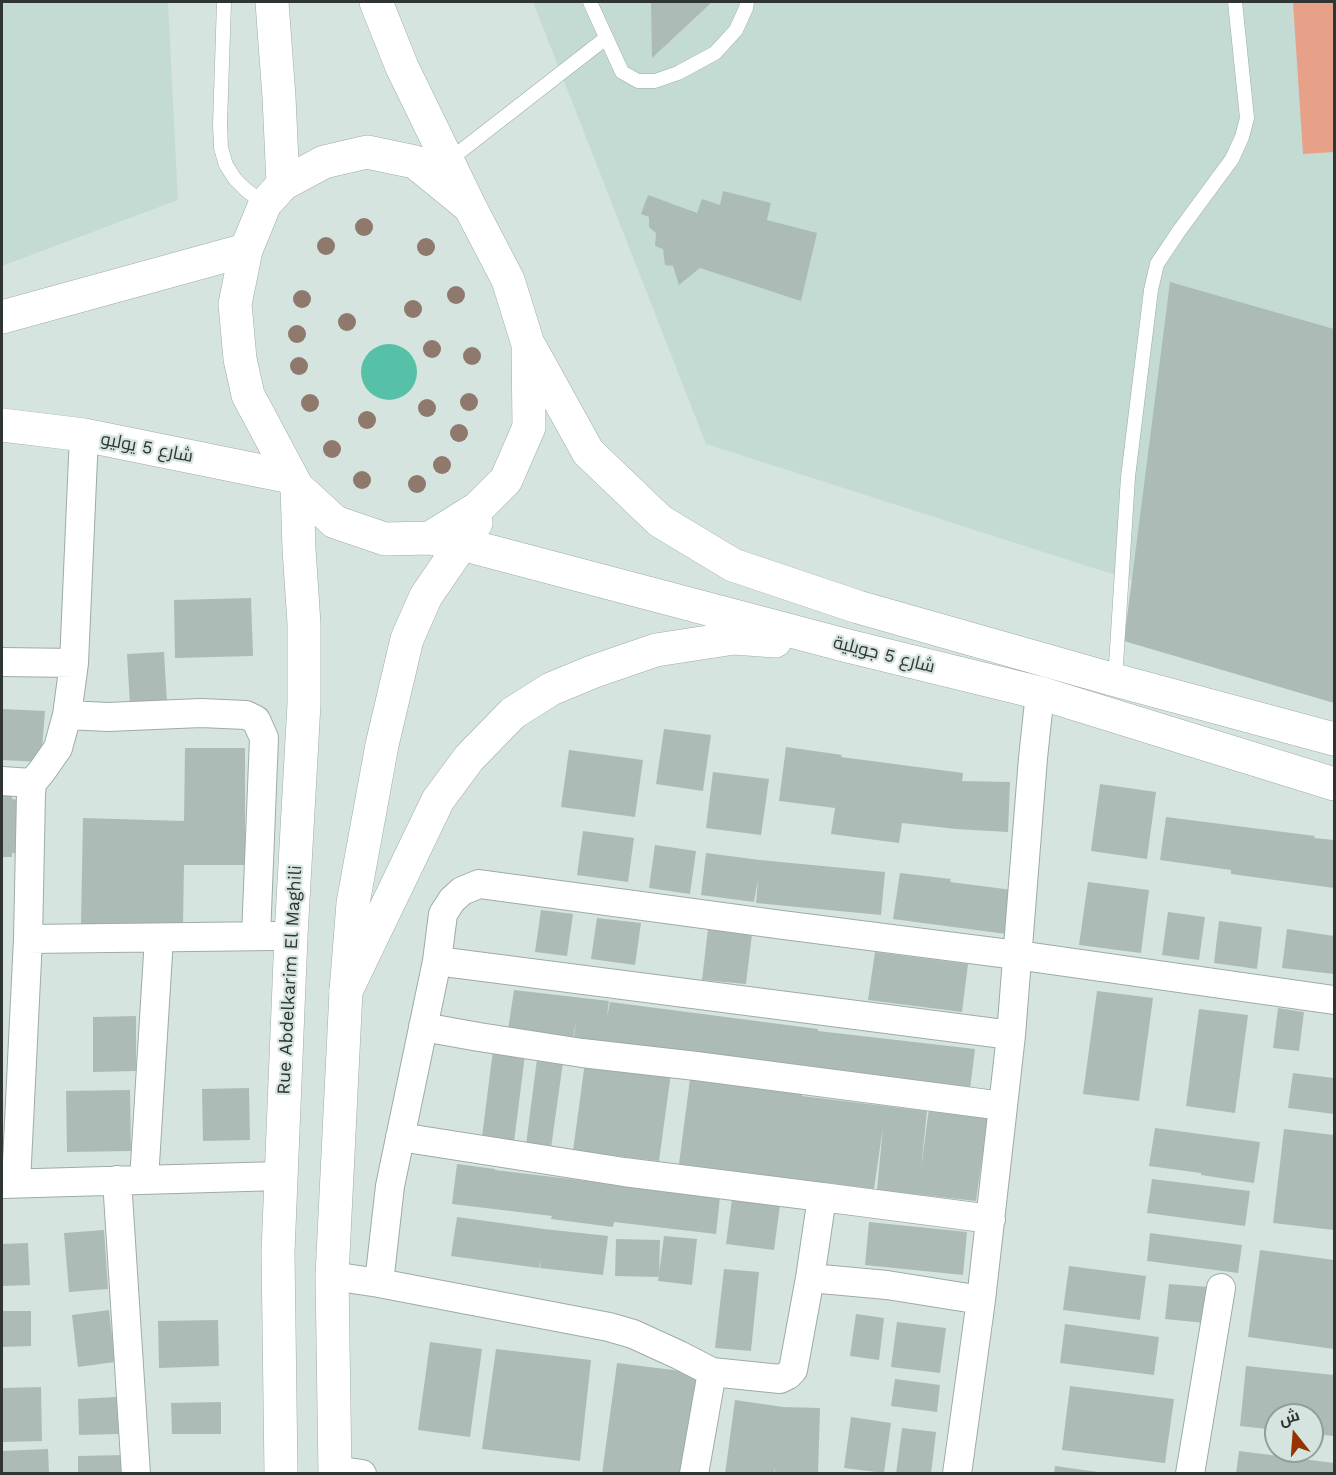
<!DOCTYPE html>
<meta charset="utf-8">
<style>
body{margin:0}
#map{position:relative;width:1336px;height:1475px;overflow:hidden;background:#d6e4e0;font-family:"Work Sans",Cairo,sans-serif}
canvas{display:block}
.frame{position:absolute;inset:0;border:3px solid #2f3533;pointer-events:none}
.north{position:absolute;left:1264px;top:1403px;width:60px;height:60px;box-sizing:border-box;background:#d6e4e0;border:2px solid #939e9b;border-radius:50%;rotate:343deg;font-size:16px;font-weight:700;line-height:24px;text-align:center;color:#2f3533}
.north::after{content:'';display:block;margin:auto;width:21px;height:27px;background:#973203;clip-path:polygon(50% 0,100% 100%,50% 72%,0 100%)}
</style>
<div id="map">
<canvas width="1336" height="1475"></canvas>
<div class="frame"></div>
<div class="north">ش</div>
</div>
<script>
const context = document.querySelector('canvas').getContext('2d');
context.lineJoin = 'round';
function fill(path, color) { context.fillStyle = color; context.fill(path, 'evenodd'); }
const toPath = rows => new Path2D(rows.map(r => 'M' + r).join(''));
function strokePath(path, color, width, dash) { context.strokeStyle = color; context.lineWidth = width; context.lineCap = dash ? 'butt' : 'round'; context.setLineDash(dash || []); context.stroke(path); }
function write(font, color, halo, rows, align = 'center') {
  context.font = font + ' "Work Sans",Cairo,sans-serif'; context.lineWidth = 4.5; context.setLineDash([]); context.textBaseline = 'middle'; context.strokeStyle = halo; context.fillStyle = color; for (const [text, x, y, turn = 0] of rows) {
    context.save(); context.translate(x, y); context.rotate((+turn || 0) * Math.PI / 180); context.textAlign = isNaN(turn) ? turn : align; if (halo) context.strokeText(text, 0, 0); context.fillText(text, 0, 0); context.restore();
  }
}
fill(toPath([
 [2,2,168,2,178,200,2,266],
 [533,2,1334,2,1334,645,706,444]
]), '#c4dbd4');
fill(toPath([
 [1293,2,1334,2,1334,152,1303,154]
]), '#e7a189');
fill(toPath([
 '361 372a28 28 0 1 1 56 0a28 28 0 1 1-56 0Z'
]), '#57c1a7');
fill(toPath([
 [651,2,712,2,652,58],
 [723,191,771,203,767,220,817,233,801,301,700,268,679,285,673,266,665,265,663,249,655,246,656,233,649,227,649,217,641,214,648,195,697,213,702,199,720,205],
 [1170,282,1334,329,1334,703,1124,641],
 [251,598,253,656,175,658,174,600],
 [164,652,167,703,130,705,127,654],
 [2,709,45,711,41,762,2,760],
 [664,729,711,735,703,791,656,784],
 [786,747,842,755,841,757,963,773,962,781,1010,782,1008,832,956,829,902,823,899,843,831,834,835,808,779,801],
 [185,748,245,748,245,865,184,865,183,925,81,924,83,818,184,821],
 [569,750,643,760,635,817,561,807],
 [713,772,769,779,761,835,706,828],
 [1100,784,1156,792,1147,859,1091,851],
 [2,794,12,794,12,799,29,801,24,854,12,853,12,857,2,857],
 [1166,817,1315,836,1314,838,1334,840,1334,888,1231,874,1231,870,1160,860],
 [583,831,634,838,628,882,577,875],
 [655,845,696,851,690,894,649,888],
 [706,853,760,860,885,872,881,915,756,903,758,879,754,902,701,895],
 [900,873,951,879,950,882,1020,891,1014,935,893,919],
 [1088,882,1149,890,1141,953,1079,945],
 [541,910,573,914,567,956,535,952],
 [1168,912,1205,917,1199,960,1162,955],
 [597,918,641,923,635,965,591,959],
 [1219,921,1262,927,1257,969,1214,963],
 [708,929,752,934,746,984,702,980],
 [1287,929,1334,936,1334,974,1282,968],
 [875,952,968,964,962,1012,868,1000],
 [514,990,609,1001,607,1017,610,1002,818,1029,818,1031,975,1049,969,1097,573,1046,576,1020,572,1045,507,1036],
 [1097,991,1153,998,1139,1101,1083,1094],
 [1278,1008,1304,1012,1299,1051,1273,1048],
 [1199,1009,1248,1015,1235,1113,1186,1106],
 [136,1016,136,1071,93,1072,93,1017],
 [493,1050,525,1055,514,1142,482,1137],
 [537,1059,563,1062,551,1148,526,1145],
 [585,1062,671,1073,659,1161,573,1151],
 [1293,1073,1334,1078,1334,1114,1288,1108],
 [690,1079,802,1094,802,1096,927,1111,921,1169,929,1108,988,1116,976,1201,877,1190,883,1127,874,1189,679,1164],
 [249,1088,250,1140,203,1141,202,1089],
 [130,1090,131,1151,67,1152,66,1091],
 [1155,1128,1260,1142,1254,1183,1201,1175,1201,1173,1149,1166],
 [1284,1129,1334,1135,1334,1230,1273,1223],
 [457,1164,495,1169,495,1170,720,1197,716,1234,614,1222,613,1227,551,1219,552,1216,452,1204],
 [1152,1179,1250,1191,1245,1226,1147,1213],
 [732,1199,780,1205,774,1250,726,1244],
 [457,1217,544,1229,608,1236,603,1275,540,1268,541,1260,539,1268,451,1256],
 [869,1222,967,1232,963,1275,865,1265],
 [104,1230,108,1289,69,1292,64,1233],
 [1150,1233,1242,1245,1238,1273,1147,1261],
 [664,1236,697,1239,692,1285,658,1281],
 [616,1239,660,1240,659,1277,615,1276],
 [28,1243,30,1285,2,1286,2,1244],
 [1260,1250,1334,1260,1334,1349,1248,1337],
 [1069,1266,1146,1276,1140,1320,1063,1310],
 [724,1269,759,1272,751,1351,715,1348],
 [1169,1284,1209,1287,1205,1323,1165,1319],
 [109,1310,115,1362,78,1367,72,1315],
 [2,1311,31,1311,31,1346,2,1347],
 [856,1314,884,1318,879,1360,850,1356],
 [218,1320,219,1366,159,1368,158,1321],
 [897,1322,946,1328,940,1373,891,1367],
 [1065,1324,1159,1337,1154,1375,1060,1363],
 [430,1342,482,1349,470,1437,418,1430],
 [496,1349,591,1360,580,1461,482,1449],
 [617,1363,697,1373,684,1474,602,1474],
 [1246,1366,1334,1375,1334,1436,1312,1434,1312,1415,1276,1415,1276,1430,1240,1426],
 [895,1379,940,1385,937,1412,891,1406],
 [1070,1386,1174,1399,1165,1463,1062,1450],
 [41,1387,42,1441,2,1442,2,1388],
 [117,1397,119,1434,79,1435,78,1399],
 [735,1400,783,1407,820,1408,818,1474,775,1474,775,1467,774,1474,725,1474],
 [221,1402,221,1434,172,1434,171,1403],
 [851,1417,891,1423,884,1473,844,1468],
 [902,1428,936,1432,931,1474,896,1474],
 [48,1449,49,1474,2,1474,2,1451],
 [1239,1451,1334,1463,1334,1474,1236,1474],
 [125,1455,126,1474,78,1474,78,1456],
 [1055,1466,1098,1472,1098,1474,1054,1474]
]), '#adbbb6');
const lane = toPath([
 [224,2,220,124,221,148,226,165,235,179,246,190,265,204],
 [590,2,622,72,638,81,655,81,678,73,715,53,736,30,746,8,747,2],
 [448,161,606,38],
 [1115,680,1128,477,1151,290,1157,264,1179,231,1232,159,1242,137,1247,118,1235,2]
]);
const street = toPath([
 [2,662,74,663],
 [67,715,108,717,201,713,246,715,256,720,264,738,256,936],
 [2,781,32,783],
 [28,939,274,936],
 [437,961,1011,1035],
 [423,1027,479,1037,582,1053,696,1066,1003,1106],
 [400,1137,624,1172,822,1197],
 [117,1180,136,1474],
 [144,1180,159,938],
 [16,1183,28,939,31,794,32,783,42,771,58,748,67,715,74,663,84,435],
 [2,1184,280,1176],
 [332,1276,379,1283,390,1186,437,961,443,914,452,900,462,891,479,884,783,925,1017,955,1334,1000],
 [810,1278,822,1197,991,1219],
 [379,1283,609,1327,633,1334,679,1355,712,1372],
 [335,1470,362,1474],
 [694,1474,712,1372,780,1379,788,1375,793,1370,810,1278,887,1285,981,1300],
 [957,1474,981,1300,1003,1106,1011,1035,1033,758,1040,693],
 [1190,1474,1221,1288]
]);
const secondary = toPath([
 [2,317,246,250],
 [2,425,84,435,291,477],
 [281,1474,278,1252,291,936,304,704,304,624,299,549,297,487],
 [335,1474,332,1276,346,991,353,903,382,745,407,639,426,596,476,523]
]);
const primary = toPath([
 [272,2,279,97,283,184],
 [376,2,402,67,470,207,508,280,528,344,529,427,506,480,478,508,430,538,385,539,335,522,297,487,248,395,240,359,235,304,246,250,265,204,283,184,324,162,367,152,415,162,470,207],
 [530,347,588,452,660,521,733,565,858,607,1115,680,1334,739],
 [430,538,462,544,848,646,1040,693,1334,784],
 [346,991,438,800,469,758,513,713,551,689,592,672,656,650,734,638,775,641]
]);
strokePath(lane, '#9eaba7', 15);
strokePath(street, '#9eaba7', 30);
strokePath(secondary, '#9eaba7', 34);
strokePath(primary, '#9eaba7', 34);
strokePath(lane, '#fff', 14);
strokePath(street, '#fff', 28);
strokePath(secondary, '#fff', 33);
strokePath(primary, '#fff', 33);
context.fillStyle = '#8e796c';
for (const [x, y] of [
 [364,227],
 [326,246],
 [426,247],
 [456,295],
 [302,299],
 [413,309],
 [347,322],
 [297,334],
 [432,349],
 [472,356],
 [299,366],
 [469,402],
 [310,403],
 [427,408],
 [367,420],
 [459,433],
 [332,449],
 [442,465],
 [362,480],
 [417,484]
]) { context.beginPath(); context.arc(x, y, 9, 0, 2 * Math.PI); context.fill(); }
write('18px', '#2f3533', '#d6e4e0', [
 ["شارع 5 يوليو",147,448,11],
 ["شارع 5 جويلية",884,655,14],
 ["Rue Abdelkarim El Maghili",290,980,-87]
]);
</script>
